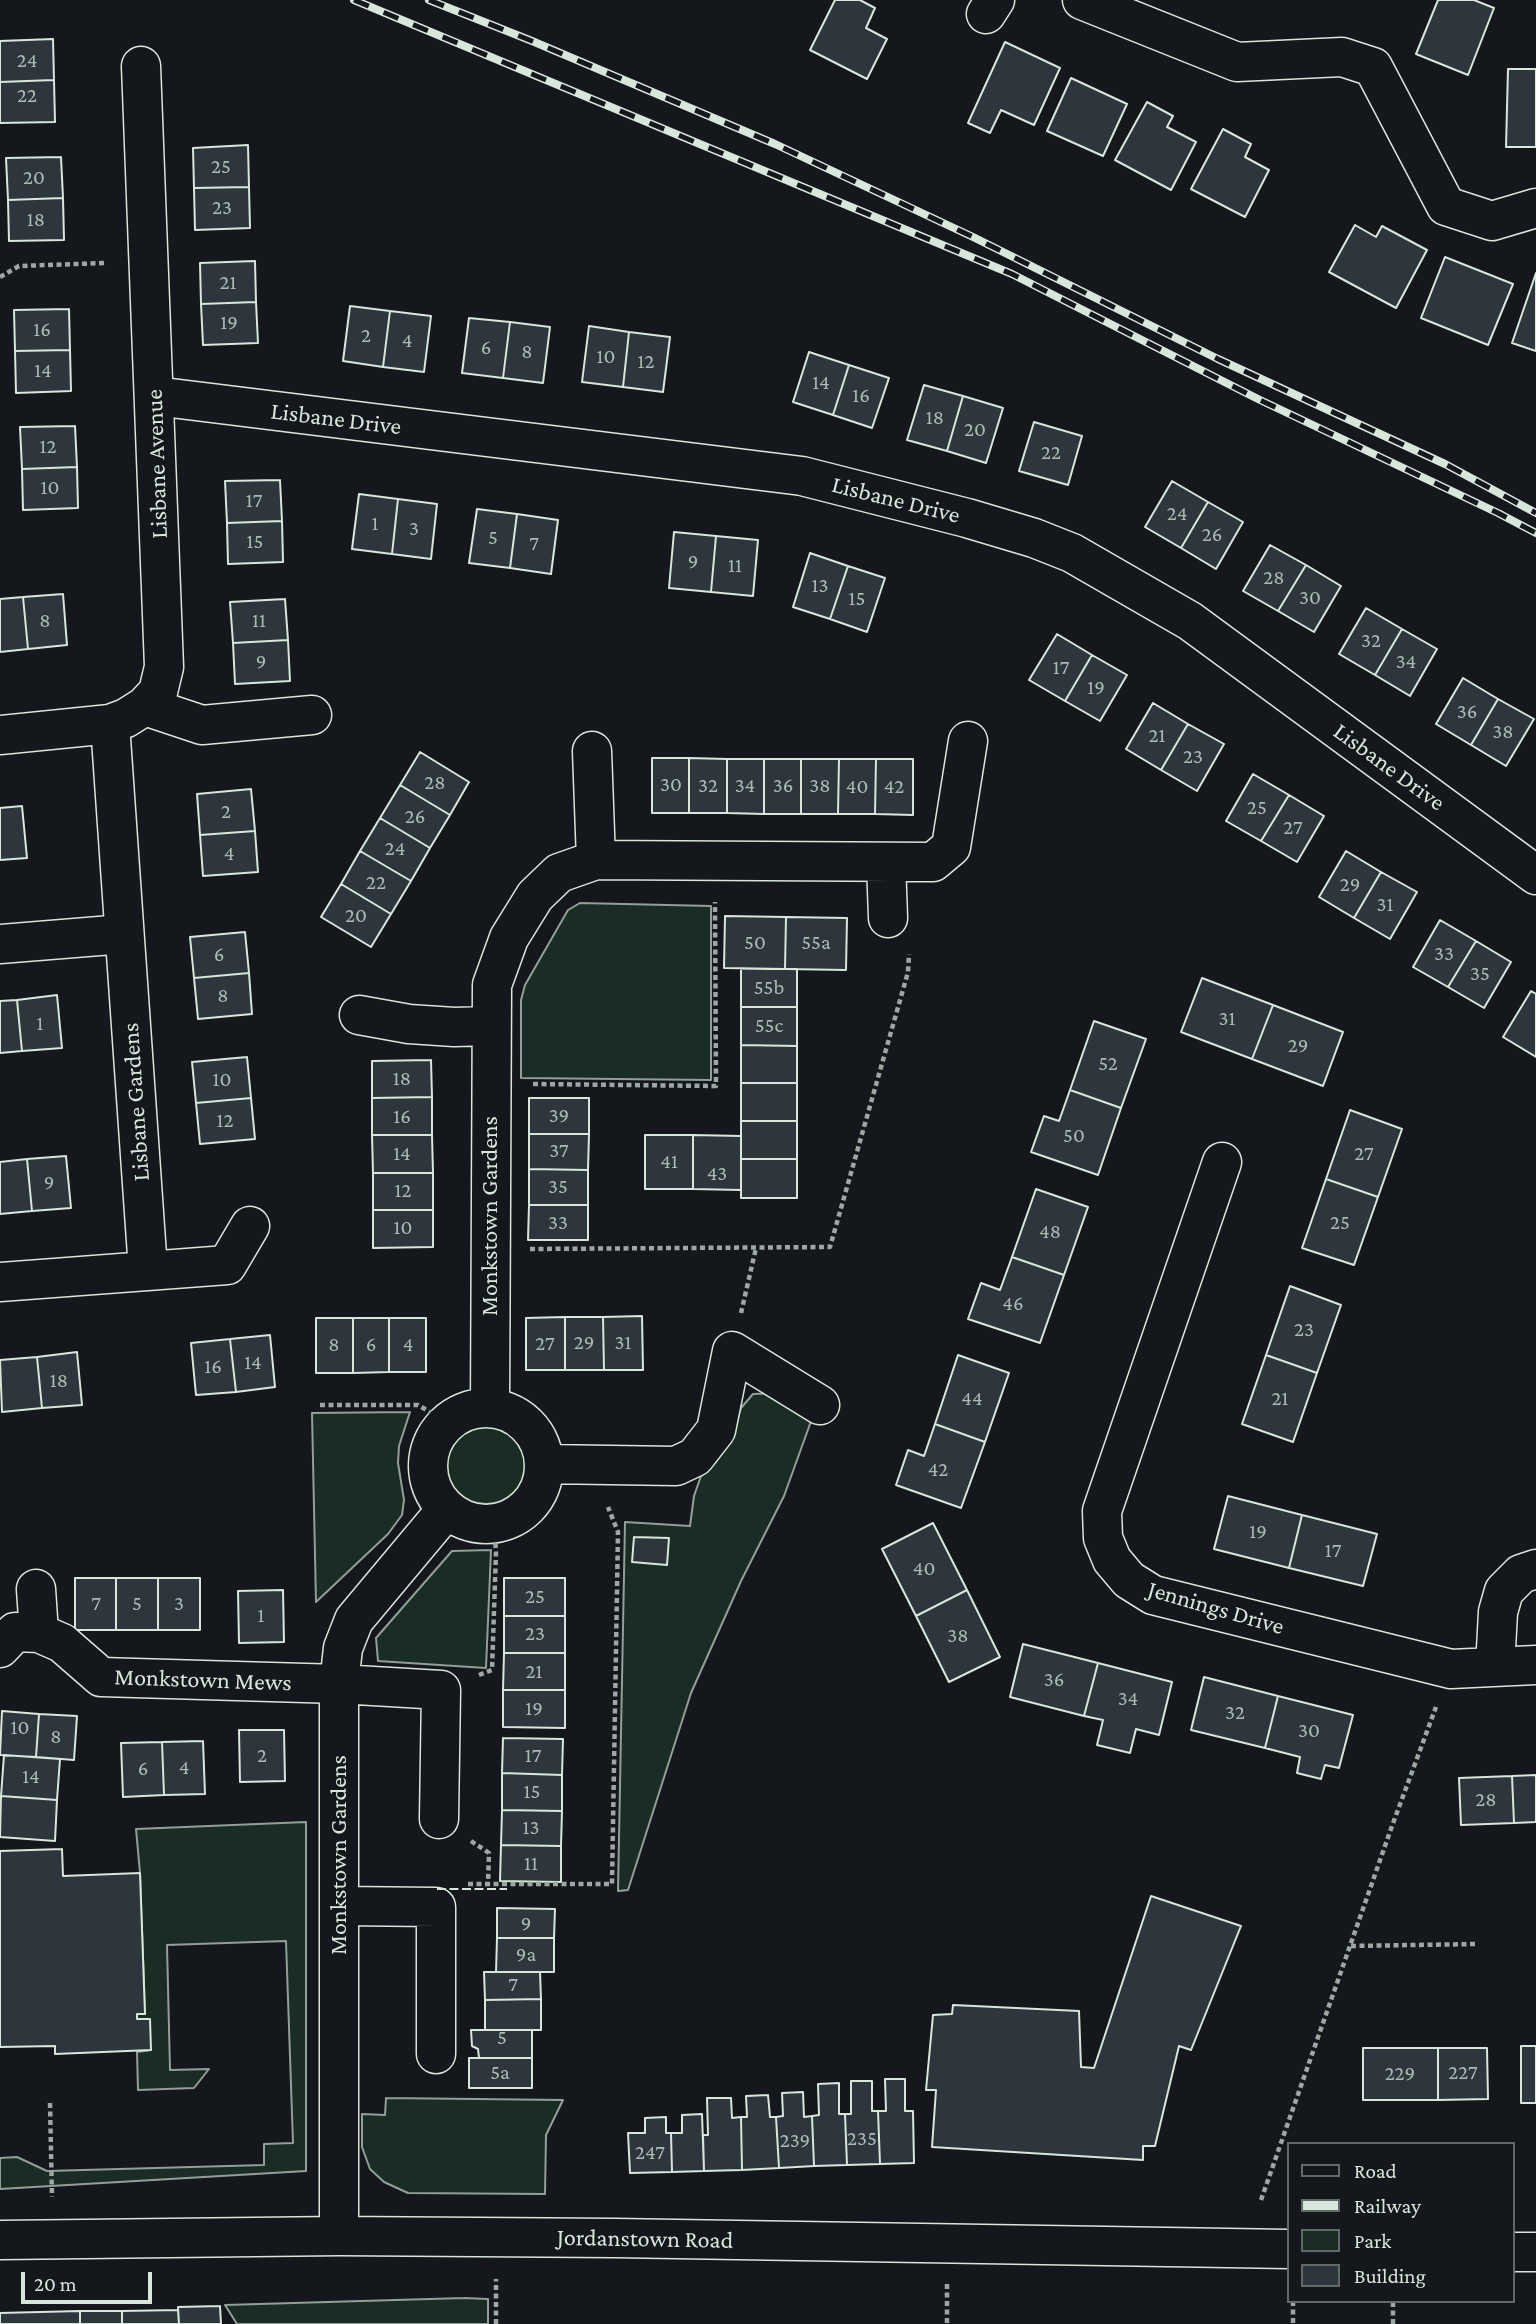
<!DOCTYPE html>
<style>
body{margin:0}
#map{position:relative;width:1536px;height:2324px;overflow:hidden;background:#14181c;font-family:"Crimson Pro",serif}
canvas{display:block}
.legend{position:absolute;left:1287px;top:2142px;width:228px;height:161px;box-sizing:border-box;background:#14181c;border:2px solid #626a69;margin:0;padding:9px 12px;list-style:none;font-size:21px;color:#d8e6dc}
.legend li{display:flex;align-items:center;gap:14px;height:35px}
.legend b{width:35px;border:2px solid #626a69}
.scale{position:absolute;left:21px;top:2272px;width:131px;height:32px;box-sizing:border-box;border:4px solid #d8e6dc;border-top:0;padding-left:9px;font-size:21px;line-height:24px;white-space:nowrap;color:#d8e6dc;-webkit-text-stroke:5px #14181c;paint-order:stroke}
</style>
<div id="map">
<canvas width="1536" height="2324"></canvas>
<ul class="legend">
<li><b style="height:9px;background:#14181c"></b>Road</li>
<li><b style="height:9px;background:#d8e6dc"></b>Railway</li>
<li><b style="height:19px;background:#1a2d24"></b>Park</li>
<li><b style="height:19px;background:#2c363c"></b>Building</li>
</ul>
<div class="scale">20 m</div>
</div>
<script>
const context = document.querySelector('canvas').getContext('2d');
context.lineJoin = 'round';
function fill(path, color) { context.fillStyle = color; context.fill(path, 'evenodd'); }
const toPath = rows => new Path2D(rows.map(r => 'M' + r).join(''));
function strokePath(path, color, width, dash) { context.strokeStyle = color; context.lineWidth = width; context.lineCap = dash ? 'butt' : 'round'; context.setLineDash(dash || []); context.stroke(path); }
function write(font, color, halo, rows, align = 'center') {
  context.font = font + ' "Crimson Pro",serif'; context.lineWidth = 5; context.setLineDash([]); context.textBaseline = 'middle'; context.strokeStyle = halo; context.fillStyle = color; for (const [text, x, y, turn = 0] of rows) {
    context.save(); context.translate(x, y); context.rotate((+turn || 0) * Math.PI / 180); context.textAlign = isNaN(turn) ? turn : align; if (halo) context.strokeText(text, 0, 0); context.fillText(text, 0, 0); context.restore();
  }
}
const green = toPath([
 [580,903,711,906,711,1080,521,1078,521,1000,525,985,568,910,580,903],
 [779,1393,814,1413,784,1496,741,1581,691,1693,628,1890,618,1891,625,1522,690,1526,694,1496,701,1476,714,1464,730,1442,741,1408,753,1394,779,1393],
 [410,1412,399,1446,398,1463,404,1500,402,1515,388,1534,316,1602,312,1413,410,1412],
 '446 1464a40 40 0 1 1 80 0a40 40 0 1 1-80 0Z',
 [491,1550,486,1668,378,1661,376,1638,452,1551,491,1550],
 [306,1822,306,2171,0,2189,0,2158,17,2157,47,2171,264,2165,264,2144,293,2143,286,1941,167,1945,170,2070,209,2069,194,2088,138,2090,137,2052,151,2050,137,2019,137,2014,145,2014,140,1873,136,1829,306,1822],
 [386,2098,563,2100,546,2135,545,2194,408,2193,384,2182,370,2169,362,2147,362,2114,385,2115,386,2098],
 [464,2298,488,2299,488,2324,237,2324,225,2305,464,2298]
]);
fill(green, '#1a2d24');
strokePath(green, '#939e99', 2);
const building = toPath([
 [835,0,860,0,875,8,866,28,887,39,867,79,810,50,835,0],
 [1438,0,1474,0,1494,8,1468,75,1416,54,1438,0],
 [53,39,54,80,0,82,0,41,53,39],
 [1005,42,1060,68,1034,125,1001,110,990,133,968,123,1005,42],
 [1508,69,1536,69,1536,147,1506,147,1508,69],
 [1071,78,1127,104,1103,156,1047,131,1071,78],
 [54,80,55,122,0,123,0,82,54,80],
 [1147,102,1173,116,1167,127,1196,142,1171,190,1115,160,1147,102],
 [1223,129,1251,144,1245,157,1269,170,1245,217,1191,189,1223,129],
 [248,145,249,187,194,188,193,148,248,145],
 [61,157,63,198,8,200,6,158,61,157],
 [249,187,250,228,195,230,194,188,249,187],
 [63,198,64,240,9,241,8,200,63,198],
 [1355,225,1376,237,1382,226,1427,250,1396,308,1329,272,1355,225],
 [1445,257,1513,284,1488,345,1421,318,1445,257],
 [255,261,256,302,201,304,200,263,255,261],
 [1536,273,1536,351,1512,343,1536,273],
 [256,302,258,343,203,345,201,304,256,302],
 [350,306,390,311,383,367,343,361,350,306],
 [69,309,70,350,15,351,14,310,69,309],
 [390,311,431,316,424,372,383,367,390,311],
 [469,318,510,322,503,378,462,373,469,318],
 [510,322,550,327,543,383,503,378,510,322],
 [589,326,629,332,623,387,582,382,589,326],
 [629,332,670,337,663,392,623,387,629,332],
 [70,350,71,391,16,393,15,351,70,350],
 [809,352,849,365,833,415,793,402,809,352],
 [849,365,889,378,872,428,833,415,849,365],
 [924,385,963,396,947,451,907,440,924,385],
 [963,396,1003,408,986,463,947,451,963,396],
 [1034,422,1082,436,1068,485,1019,471,1034,422],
 [75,426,77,467,22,469,20,427,75,426],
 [77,467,78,508,23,510,22,469,77,467],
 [280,480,282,521,227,523,225,481,280,480],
 [1172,481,1208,502,1181,548,1145,527,1172,481],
 [359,494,398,499,392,554,352,549,359,494],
 [398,499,437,504,431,559,392,554,398,499],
 [1208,502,1243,522,1216,569,1181,548,1208,502],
 [477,509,517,514,510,568,469,563,477,509],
 [517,514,558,520,551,574,510,568,517,514],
 [282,521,283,562,228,564,227,523,282,521],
 [674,532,716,536,711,592,669,588,674,532],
 [716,536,758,540,753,596,711,592,716,536],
 [1270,545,1306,565,1278,611,1243,591,1270,545],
 [810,553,848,566,830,619,793,607,810,553],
 [1306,565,1341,586,1314,632,1278,611,1306,565],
 [848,566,885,578,867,632,830,619,848,566],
 [63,594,67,645,28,649,23,597,63,594],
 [23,597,28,649,0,652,0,599,23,597],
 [285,599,288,640,233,643,230,602,285,599],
 [1366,608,1402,629,1375,675,1339,654,1366,608],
 [1402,629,1437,649,1410,696,1375,675,1402,629],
 [1057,634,1092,655,1065,701,1029,680,1057,634],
 [288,640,290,681,235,684,233,643,288,640],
 [1092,655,1127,675,1100,721,1065,701,1092,655],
 [1463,678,1498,699,1471,745,1436,724,1463,678],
 [1498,699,1534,719,1506,766,1471,745,1498,699],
 [1153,703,1188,724,1161,770,1126,749,1153,703],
 [1188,724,1224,744,1197,791,1161,770,1188,724],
 [420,752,469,782,450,815,400,785,420,752],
 [652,758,689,758,689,813,652,813,652,758],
 [689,758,727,759,727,813,689,813,689,758],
 [727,759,764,759,764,814,727,813,727,759],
 [764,759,801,759,801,814,764,814,764,759],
 [801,759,839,759,838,814,801,814,801,759],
 [839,759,876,759,875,814,838,814,839,759],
 [876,759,913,759,913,815,875,814,876,759],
 [1253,774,1289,795,1261,841,1226,821,1253,774],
 [400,785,450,815,430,848,380,818,400,785],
 [251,789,255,831,200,835,197,794,251,789],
 [1289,795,1324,816,1297,862,1261,841,1289,795],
 [22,806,27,858,0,860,0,808,22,806],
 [380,818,430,848,411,881,360,851,380,818],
 [255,831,258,872,203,876,200,835,255,831],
 [360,851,411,881,391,914,341,884,360,851],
 [1346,851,1381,872,1354,918,1319,897,1346,851],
 [1381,872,1417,892,1390,939,1354,918,1381,872],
 [341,884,391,914,371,947,321,917,341,884],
 [725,916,786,917,785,969,724,968,725,916],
 [786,917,847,918,846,970,785,969,786,917],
 [1440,920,1476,941,1448,987,1413,967,1440,920],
 [245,932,249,973,194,978,190,937,245,932],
 [1476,941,1511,962,1484,1008,1448,987,1476,941],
 [741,969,797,969,797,1007,741,1007,741,969],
 [249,973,252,1014,198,1019,194,978,249,973],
 [1202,978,1273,1005,1252,1059,1181,1032,1202,978],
 [1531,991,1536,994,1536,1057,1503,1037,1531,991],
 [57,995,62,1048,22,1051,17,1000,57,995],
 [17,1000,22,1051,0,1053,0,1001,17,1000],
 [1273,1005,1343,1032,1323,1086,1252,1059,1273,1005],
 [741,1007,797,1007,797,1046,741,1045,741,1007],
 [1094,1021,1146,1039,1121,1108,1070,1090,1094,1021],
 [741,1045,797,1046,797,1083,741,1083,741,1045],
 [247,1057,251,1098,196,1103,192,1062,247,1057],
 [431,1060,432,1097,372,1098,372,1061,431,1060],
 [741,1083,797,1083,797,1121,741,1121,741,1083],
 [1070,1090,1121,1108,1098,1175,1031,1152,1044,1116,1059,1121,1070,1090],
 [432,1097,432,1135,372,1135,372,1098,432,1097],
 [251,1098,255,1139,200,1144,196,1103,251,1098],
 [529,1098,589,1098,589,1134,529,1134,529,1098],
 [1350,1110,1402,1129,1378,1197,1326,1179,1350,1110],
 [741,1121,797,1121,797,1159,741,1159,741,1121],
 [529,1134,589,1134,588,1170,529,1169,529,1134],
 [372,1135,432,1135,433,1173,373,1173,372,1135],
 [645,1135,693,1135,693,1189,645,1189,645,1135],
 [693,1135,741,1136,741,1190,693,1189,693,1135],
 [66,1156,71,1208,32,1211,27,1159,66,1156],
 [27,1159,32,1211,0,1214,0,1162,27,1159],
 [741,1159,797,1159,797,1198,741,1198,741,1159],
 [529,1169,588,1170,588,1205,529,1205,529,1169],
 [373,1173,433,1173,433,1210,373,1210,373,1173],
 [1326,1179,1378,1197,1354,1265,1302,1248,1326,1179],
 [1036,1189,1088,1207,1064,1275,1012,1257,1036,1189],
 [529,1205,588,1205,588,1240,528,1240,529,1205],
 [373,1210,433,1210,433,1247,373,1248,373,1210],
 [1012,1257,1064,1275,1040,1343,968,1319,981,1283,1000,1290,1012,1257],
 [1290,1286,1341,1305,1317,1373,1266,1355,1290,1286],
 [642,1316,643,1370,604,1370,603,1317,642,1316],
 [565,1317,565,1370,526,1370,526,1318,565,1317],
 [565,1317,603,1317,604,1370,565,1370,565,1317],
 [316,1318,353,1318,353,1373,316,1373,316,1318],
 [353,1318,389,1318,389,1372,353,1373,353,1318],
 [389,1318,426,1318,426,1372,389,1372,389,1318],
 [270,1335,275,1387,236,1392,230,1339,270,1335],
 [230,1339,236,1392,196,1395,191,1343,230,1339],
 [77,1352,82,1405,42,1408,37,1357,77,1352],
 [958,1355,1009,1373,985,1442,935,1424,958,1355],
 [1266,1355,1317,1373,1293,1442,1242,1424,1266,1355],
 [37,1357,42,1408,2,1412,0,1360,37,1357],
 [935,1424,985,1442,961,1508,896,1485,908,1450,924,1456,935,1424],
 [1228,1496,1302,1515,1289,1568,1214,1549,1228,1496],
 [1302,1515,1377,1534,1363,1586,1289,1568,1302,1515],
 [933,1523,967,1590,916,1616,882,1549,933,1523],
 [634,1537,669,1538,667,1565,632,1562,634,1537],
 [75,1578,116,1578,116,1630,75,1630,75,1578],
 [116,1578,158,1578,158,1630,116,1630,116,1578],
 [158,1578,200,1578,200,1630,158,1630,158,1578],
 [504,1578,565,1578,565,1616,504,1616,504,1578],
 [283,1590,284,1642,239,1643,238,1591,283,1590],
 [967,1590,1000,1657,949,1682,916,1616,967,1590],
 [504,1616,565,1616,565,1653,504,1653,504,1616],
 [1023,1644,1098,1663,1084,1716,1010,1697,1023,1644],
 [504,1653,565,1653,565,1690,503,1690,504,1653],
 [1098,1663,1172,1682,1159,1735,1136,1729,1130,1753,1097,1745,1103,1720,1084,1716,1098,1663],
 [1204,1677,1278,1696,1265,1748,1191,1730,1204,1677],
 [503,1690,565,1690,565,1728,503,1727,503,1690],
 [1278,1696,1353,1715,1339,1768,1325,1765,1321,1779,1297,1773,1300,1757,1265,1748,1278,1696],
 [2,1711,39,1714,36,1757,0,1755,2,1711],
 [39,1714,77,1716,74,1760,36,1757,39,1714],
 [239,1730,284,1730,285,1781,240,1782,239,1730],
 [503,1738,563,1739,562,1775,502,1773,503,1738],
 [203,1741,205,1794,164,1795,162,1742,203,1741],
 [162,1742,164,1795,123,1797,121,1743,162,1742],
 [4,1755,60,1759,57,1800,1,1796,4,1755],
 [502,1773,562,1775,562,1811,502,1810,502,1773],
 [1536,1775,1536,1822,1514,1823,1512,1776,1536,1775],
 [1512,1776,1514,1823,1461,1825,1459,1778,1512,1776],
 [1,1796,57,1800,55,1841,0,1837,1,1796],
 [502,1810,562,1811,561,1846,501,1845,502,1810],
 [501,1845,561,1846,561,1882,500,1881,501,1845],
 [62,1849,63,1876,140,1873,145,2014,137,2014,137,2019,150,2019,151,2050,55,2054,55,2046,0,2047,0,1851,62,1849],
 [1151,1896,1241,1926,1191,2050,1179,2046,1155,2146,1143,2146,1143,2160,932,2147,936,2090,926,2090,933,2015,952,2014,953,2005,1079,2011,1081,2067,1094,2068,1151,1896],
 [497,1908,555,1909,554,1938,497,1938,497,1908],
 [497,1938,554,1938,554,1972,496,1972,497,1938],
 [484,1972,540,1972,541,1999,485,2000,484,1972],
 [541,1999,541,2030,485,2030,485,2000,541,1999],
 [471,2030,532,2030,532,2058,479,2058,478,2049,472,2046,471,2030],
 [1521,2046,1536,2046,1536,2103,1521,2103,1521,2046],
 [1363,2048,1438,2048,1438,2100,1363,2100,1363,2048],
 [1438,2048,1487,2048,1488,2099,1438,2100,1438,2048],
 [469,2058,532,2058,532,2088,469,2088,469,2058],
 [885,2079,905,2079,905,2111,913,2111,914,2163,880,2164,878,2111,886,2111,885,2079],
 [851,2081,872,2081,872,2111,878,2111,880,2164,847,2165,845,2114,851,2114,851,2081],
 [839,2083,839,2114,845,2114,847,2165,814,2166,812,2116,819,2115,818,2084,839,2083],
 [803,2092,804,2117,812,2116,814,2166,779,2168,776,2117,783,2116,782,2093,803,2092],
 [768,2095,770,2117,776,2117,779,2168,742,2170,741,2117,747,2117,746,2096,768,2095],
 [707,2098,731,2098,732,2118,741,2117,742,2170,704,2171,703,2135,708,2135,707,2098],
 [702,2114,704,2171,672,2172,671,2133,682,2133,682,2115,702,2114],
 [666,2117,666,2133,671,2133,672,2172,630,2173,628,2133,645,2133,645,2118,666,2117],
 [220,2306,221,2324,179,2324,178,2307,220,2306],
 [178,2310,179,2324,122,2324,122,2311,178,2310],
 [80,2311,122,2311,122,2324,80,2324,80,2311],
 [80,2311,80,2324,0,2324,0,2313,80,2311]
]);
fill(building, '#2c363c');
strokePath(building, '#d8e6dc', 2);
const minor = toPath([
 [1082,0,1237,62,1342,57,1373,67,1446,206,1492,221,1536,208],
 [986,14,995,0],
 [155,396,802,476,967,518,1034,538,1072,553,1190,621,1536,875],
 [145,706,202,725,312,715],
 [110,724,148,1270],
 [0,735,110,724,126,718,145,706,158,692,164,667,141,66],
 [592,751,596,860],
 [886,862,888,918],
 [0,944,124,934],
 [359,1015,409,1024,454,1027,490,1026],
 [1222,1162,1102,1511,1103,1538,1112,1560,1129,1580,1153,1595,1451,1669,1536,1665],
 [0,1282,227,1265,250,1226],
 [490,1407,492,985,509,938,535,896,559,873,596,860,933,862,951,847,968,741],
 '428 1466a58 58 0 1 1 116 0a58 58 0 1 1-116 0Z',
 [544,1464,676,1466,695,1457,716,1430,732,1351,820,1405],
 [36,1589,39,1633],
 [0,1648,15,1632,39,1633,62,1643,101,1677,339,1684,441,1690,439,1819],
 [1495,1667,1498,1612,1504,1591,1521,1574,1536,1569],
 [339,1906,436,1907,436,2054],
 [339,2236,339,1684,343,1648,354,1620,446,1510],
 [0,2240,339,2236,615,2238,1289,2249],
 [1513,2252,1536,2252]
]);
strokePath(minor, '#d8e6dc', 41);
strokePath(toPath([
 [0,277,19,266,106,263],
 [533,1084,716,1086,715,902],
 [530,1249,830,1247,908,972,909,954],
 [741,1313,756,1248],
 [320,1405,418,1405,447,1422],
 [479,1675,492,1670,496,1552,494,1524],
 [471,1841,489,1853,488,1884],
 [468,1884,612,1884,618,1532,608,1507],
 [1351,1946,1477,1944],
 [50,2103,52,2197],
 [1261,2200,1392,1826,1436,1707],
 [947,2284,947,2324],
 [1293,2301,1293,2324],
 [496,2324,496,2279],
 [1393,2324,1393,2301]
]), '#9da8a2', 4.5, [5, 3.5]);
strokePath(minor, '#14181c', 38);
const rail = toPath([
 [354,0,1012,274,1258,399,1498,513,1536,533],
 [429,0,532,41,775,144,973,237,1218,359,1445,464,1536,513]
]);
strokePath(rail, '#d8e6dc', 8);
strokePath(rail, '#14181c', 5, [16]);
strokePath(toPath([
 [437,1889,507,1889]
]), '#d8e6dc', 2, [9, 3.5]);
write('21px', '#adbab4', null, [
 ["24",27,61],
 ["22",27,96],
 ["25",221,167],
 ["20",34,178],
 ["23",222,208],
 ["18",36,220],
 ["21",228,283],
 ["19",229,323],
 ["16",42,330],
 ["2",366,336],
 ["4",407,341],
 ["6",486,348],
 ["8",527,352],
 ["10",606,357],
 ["12",646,362],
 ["14",43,371],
 ["14",821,383],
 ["16",861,396],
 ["18",935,418],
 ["20",975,430],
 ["12",48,447],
 ["22",1051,453],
 ["10",50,488],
 ["17",254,501],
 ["24",1177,514],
 ["1",375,524],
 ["3",414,529],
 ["26",1212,535],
 ["5",493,538],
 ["15",255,542],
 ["7",534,544],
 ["9",693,562],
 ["11",735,566],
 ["28",1274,578],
 ["13",820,586],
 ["30",1310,598],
 ["15",857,599],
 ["8",45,621],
 ["11",259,621],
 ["32",1371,641],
 ["9",261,662],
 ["34",1406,662],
 ["17",1061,668],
 ["19",1096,688],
 ["36",1467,712],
 ["38",1503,732],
 ["21",1157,736],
 ["23",1193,757],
 ["28",435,783],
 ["30",671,785],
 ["32",708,786],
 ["34",745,786],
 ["36",783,786],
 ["38",820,786],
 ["40",857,787],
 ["42",894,787],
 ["25",1257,808],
 ["2",226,812],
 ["26",415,817],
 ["27",1293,828],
 ["24",395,849],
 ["4",229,854],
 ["22",376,883],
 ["29",1350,885],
 ["31",1385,905],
 ["20",356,916],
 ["50",755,943],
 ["55a",816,943],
 ["33",1444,954],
 ["6",219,955],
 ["35",1480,974],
 ["55b",769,988],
 ["8",223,996],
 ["31",1227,1019],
 ["1",40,1024],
 ["55c",769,1026],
 ["29",1298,1046],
 ["52",1108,1064],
 ["18",402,1079],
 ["10",222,1080],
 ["39",559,1116],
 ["16",402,1117],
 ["12",225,1121],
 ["50",1074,1136],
 ["37",559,1151],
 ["14",402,1154],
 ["27",1364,1154],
 ["41",669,1162],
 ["43",717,1174],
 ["9",49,1183],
 ["35",558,1187],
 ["12",403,1191],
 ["33",558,1223],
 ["25",1340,1223],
 ["10",403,1228],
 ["48",1050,1232],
 ["46",1013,1304],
 ["23",1304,1330],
 ["29",584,1343],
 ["31",623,1343],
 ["27",545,1344],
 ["8",334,1345],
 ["6",371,1345],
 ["4",408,1345],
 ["14",253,1363],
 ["16",213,1367],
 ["18",59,1381],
 ["44",972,1399],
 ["21",1280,1399],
 ["42",938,1470],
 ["19",1258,1532],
 ["17",1333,1551],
 ["40",924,1569],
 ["25",535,1597],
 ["7",96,1604],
 ["5",137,1604],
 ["3",179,1604],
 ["1",261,1616],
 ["23",535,1634],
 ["38",958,1636],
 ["21",534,1672],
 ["36",1054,1680],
 ["34",1128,1699],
 ["19",534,1709],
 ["32",1235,1713],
 ["10",20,1728],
 ["30",1309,1731],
 ["8",56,1737],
 ["2",262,1756],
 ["17",533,1756],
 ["4",184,1768],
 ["6",143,1769],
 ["14",31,1777],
 ["15",532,1792],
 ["28",1486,1800],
 ["13",531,1828],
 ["11",531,1864],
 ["9",526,1924],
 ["9a",526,1955],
 ["7",513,1985],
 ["5",502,2038],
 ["5a",500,2073],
 ["227",1463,2073],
 ["229",1400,2074],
 ["235",862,2139],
 ["239",795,2141],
 ["247",650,2153]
]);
write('24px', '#d8e6dc', '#14181c', [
 ["Lisbane Drive",336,419,7],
 ["Lisbane Avenue",157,464,-92],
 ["Lisbane Drive",896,500,14],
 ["Lisbane Drive",1389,767,36],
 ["Lisbane Gardens",136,1102,-94],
 ["Monkstown Gardens",490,1216,-90],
 ["Jennings Drive",1216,1608,16],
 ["Monkstown Mews",203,1680,2],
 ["Monkstown Gardens",339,1855,-90],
 ["Jordanstown Road",645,2239,1]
]);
</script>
